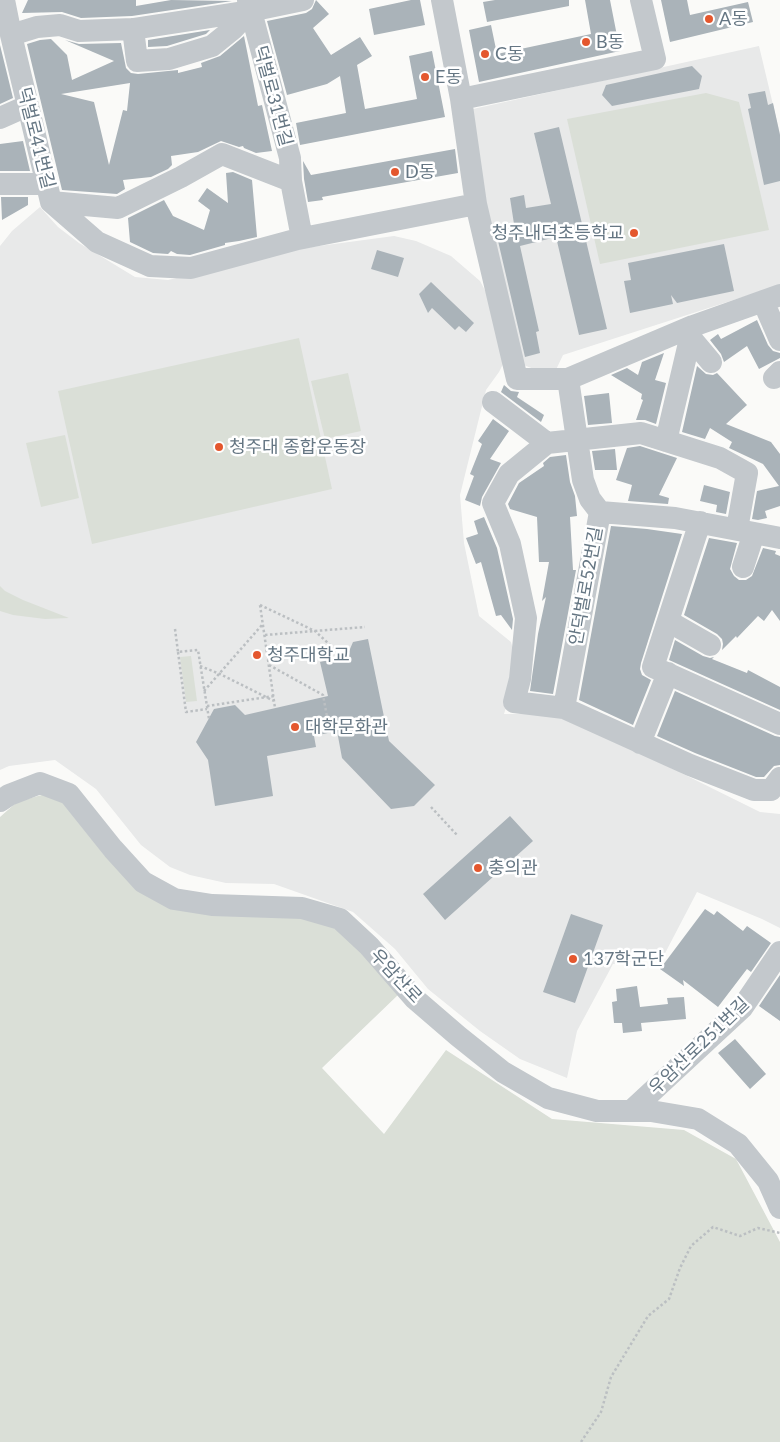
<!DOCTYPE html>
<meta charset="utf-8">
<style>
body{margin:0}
canvas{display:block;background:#fafaf8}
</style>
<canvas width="780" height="1442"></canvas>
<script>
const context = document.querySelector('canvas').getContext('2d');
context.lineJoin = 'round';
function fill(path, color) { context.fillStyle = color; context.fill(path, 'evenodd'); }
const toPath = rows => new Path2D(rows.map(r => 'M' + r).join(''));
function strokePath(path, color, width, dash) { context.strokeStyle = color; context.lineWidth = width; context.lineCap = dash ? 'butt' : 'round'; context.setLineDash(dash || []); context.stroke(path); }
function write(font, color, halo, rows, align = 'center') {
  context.font = font + ' Lato,"Noto Sans KR",sans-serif'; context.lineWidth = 5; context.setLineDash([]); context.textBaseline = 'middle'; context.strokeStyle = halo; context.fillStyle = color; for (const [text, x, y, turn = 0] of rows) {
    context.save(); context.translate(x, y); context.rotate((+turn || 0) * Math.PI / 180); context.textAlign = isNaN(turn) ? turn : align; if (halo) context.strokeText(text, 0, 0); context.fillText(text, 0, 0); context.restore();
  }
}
fill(toPath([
 [759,46,780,134,780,285,563,355,553,376,518,363,464,111],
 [40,207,58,227,79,243,135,277,168,280,304,248,394,236,416,241,451,256,480,281,504,326,509,352,499,372,486,390,460,495,464,543,479,616,511,642,518,668,504,714,562,714,760,812,780,814,780,928,762,919,697,892,662,959,649,959,613,964,577,1031,567,1078,520,1059,480,1031,428,989,395,949,353,912,274,884,226,883,190,875,170,867,141,845,96,789,55,760,9,766,0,770,0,246,12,231]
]), '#e8e9e9');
fill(toPath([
 [706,93,739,102,769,230,600,264,567,119],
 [299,338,332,489,92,544,58,391],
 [348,373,361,431,325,439,311,381],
 [65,435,79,498,41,507,26,443],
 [0,586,5,591,23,600,69,618,45,619,13,615,0,611],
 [191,656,197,701,186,702,180,657],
 [45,794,67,802,158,902,306,917,340,927,399,994,322,1068,384,1134,446,1050,552,1119,684,1130,736,1159,780,1242,780,1442,0,1442,0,817,17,802]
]), '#dadfd7');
fill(toPath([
 [28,0,136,0,136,6,171,0,232,1,132,16,81,18,62,12,22,13],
 [316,0,329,14,313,28,331,55,360,37,372,56,357,65,365,109,417,99,409,56,432,51,445,117,300,145,296,123,346,113,340,76,327,84,287,95,267,21,306,13,312,9],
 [411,0,420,0,425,25,374,35,369,9],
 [495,0,569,0,569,6,487,22,483,2],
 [585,0,610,0,620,51,479,82,469,30,491,25,497,54,591,34],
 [661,0,687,0,690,15,748,2,753,22,670,42],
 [210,30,206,34,167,46,148,47,148,40],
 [244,36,258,106,262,105,272,151,256,153,244,148,243,146,239,147,221,141,198,152,171,156,172,165,168,169,151,177,123,180,125,189,117,194,62,190,27,44,40,40,51,39,67,55,72,80,114,61,65,40,79,44,121,43,126,68,131,73,138,74,178,70,178,73,202,67,201,63,220,56],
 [130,83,127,111,123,110,109,165,94,102,61,94],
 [0,45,13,98,0,104],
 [692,66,702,76,699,89,612,106,602,95,606,85],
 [765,91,768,105,773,103,780,135,780,181,764,185,748,109,751,108,748,94],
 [559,127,607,329,579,335,556,237,520,246,539,331,536,332,540,353,525,357,495,228,514,224,510,198,524,195,526,208,551,204,534,133],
 [23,141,30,171,0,171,0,144],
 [455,149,458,173,322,197,323,200,308,202,304,179,303,161,311,175],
 [233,172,252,180,257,237,239,241,225,243,225,245,190,255,177,254,171,251,168,254,153,253,130,242,128,218,164,200,173,216,204,230,210,210,198,201,207,188,228,203,226,173],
 [1,197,28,197,28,205,2,220],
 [724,244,734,291,677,303,671,295,673,304,630,313,624,281,631,280,628,263],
 [377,250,404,258,398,277,371,269],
 [431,282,474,323,466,332,459,326,455,330,432,308,428,313,419,294],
 [757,320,768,345,773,351,780,353,780,358,759,369,747,346,724,362,721,354,710,340,718,334,721,339],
 [664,353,655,380,666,383,656,424,645,420,636,420,643,400,641,399,642,394,611,375,627,368,638,375,642,362],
 [697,366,706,374,713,375,717,373,747,405,726,424,771,442,780,454,780,506,765,511,767,518,758,520,752,519,757,491,779,486,763,464,729,448,732,442,710,428,705,439,682,432],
 [504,385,511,391,519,392,517,397,544,415,541,422,501,392],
 [609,393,612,423,588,425,584,396],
 [493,419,509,431,490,459,501,463,482,497,480,506,465,500,474,476,470,474,482,444,478,441],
 [640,446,677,458,659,495,669,498,668,504,628,501,632,485,616,480,627,448],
 [615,449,617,470,595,470,592,451],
 [566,455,570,482,575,496,577,516,570,517,573,570,576,570,553,694,530,691,538,634,546,597,542,601,549,562,539,562,537,517,510,509,508,504,519,483,544,466,543,463,550,457],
 [704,485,730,492,726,514,716,512,717,505,700,501],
 [484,517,497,548,513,619,512,630,501,615,496,616,481,562,476,564,466,538,478,534,474,521],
 [611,526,647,529,682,534,641,663,640,669,642,675,651,680,633,725,579,700],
 [709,538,737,543,730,569,734,576,739,580,746,580,752,576,763,548,776,551,775,554,780,556,780,621,772,610,764,621,758,616,737,638,736,636,722,650,723,644,722,639,717,634,684,615],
 [368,639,389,741,435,785,414,806,391,809,342,758,337,731,314,736,316,747,267,756,273,796,215,806,208,760,196,742,214,709,235,705,245,715,328,696,320,662,347,656,353,642],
 [675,640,703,656,710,658,714,657,712,659,747,673,748,670,780,687,780,710,669,660],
 [675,691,775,736,780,737,780,765,774,766,764,777,756,777,695,753,657,736],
 [510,816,533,841,445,920,423,894],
 [705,909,714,915,717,911,743,931,747,926,771,943,751,972,747,969,718,1007,683,980,684,986,660,969],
 [571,914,603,925,575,1003,543,992],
 [780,975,780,1021,759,1006],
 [637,986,640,1007,668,1004,667,998,684,997,686,1019,641,1023,642,1031,623,1033,622,1023,614,1023,612,1002,617,1001,616,989],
 [735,1039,766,1074,750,1089,718,1053]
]), '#aab3b9');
strokePath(toPath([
 [260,605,275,708],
 [260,605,315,631,343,657],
 [175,629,178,652,198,650,209,719],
 [265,635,365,627],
 [178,652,186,712,207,709],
 [269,665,323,695,328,722],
 [200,666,220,674,274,701],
 [204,691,262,625],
 [207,706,274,696],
 [431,807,457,835],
 [581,1442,601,1412,611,1377,648,1316,669,1299,680,1268,691,1246,713,1227,740,1236,758,1228,780,1233]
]), '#bbbfc2', 2.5, [2.5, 2.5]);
strokePath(toPath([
 [4,0,11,35,51,202],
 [248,0,290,158,291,181,302,238],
 [442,0,461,99,476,204,517,379,568,379],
 [133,29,137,61,169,59,212,46,233,29,250,11],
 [11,35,37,27,60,25,79,31,133,29,250,11,303,0],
 [461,99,655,59,641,0],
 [0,118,27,106],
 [0,184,47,184],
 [51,202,97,242,150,266,191,268,298,239,476,204],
 [51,202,118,208,181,177,222,154,291,181],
 [780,295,693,326,568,379,583,480,590,499,600,512,564,708,690,765,754,790,771,790,780,778],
 [763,301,780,340],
 [690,337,711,362],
 [774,378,780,372],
 [493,402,547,443],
 [666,441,693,326],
 [600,512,675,518,780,538],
 [700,522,653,667,780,724],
 [743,567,754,533],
 [668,621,710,645],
 [564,708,514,702,520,679,526,618,510,544,493,503,509,474,547,443,641,433,720,458,747,473,737,529],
 [640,743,668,673],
 [0,801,9,795,40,783,69,794,113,849,143,882,174,899,212,905,302,908,340,919,369,946,415,999,458,1036,503,1072,548,1098,597,1111,651,1111,698,1119,738,1144,768,1181,780,1208],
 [631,1111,742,1008,780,952]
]), '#c3c8cc', 22);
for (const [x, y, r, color] of [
 [709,19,5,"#e4572e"],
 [586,42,5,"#e4572e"],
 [485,54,5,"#e4572e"],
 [425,77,5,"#e4572e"],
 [395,172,5,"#e4572e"],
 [634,233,5,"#e4572e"],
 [219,447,5,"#e4572e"],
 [257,655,5,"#e4572e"],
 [295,727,5,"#e4572e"],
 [478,868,5,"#e4572e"],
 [573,959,5,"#e4572e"]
]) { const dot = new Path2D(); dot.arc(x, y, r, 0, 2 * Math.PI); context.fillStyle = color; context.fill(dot); strokePath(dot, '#fff', 2); }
write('18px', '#657683', '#fff', [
 ["A동",719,19],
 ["B동",596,42],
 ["C동",495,54],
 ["E동",435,77],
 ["D동",405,172],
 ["청주내덕초등학교",624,233,"right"],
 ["청주대 종합운동장",229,447],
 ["청주대학교",267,655],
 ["대학문화관",305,727],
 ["충의관",488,868],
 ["137학군단",583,959]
], 'left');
write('18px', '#657683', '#fff', [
 ["덕벌로31번길",273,96,75],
 ["덕벌로41번길",36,138,76],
 ["안덕벌로52번길",586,586,-80],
 ["우암산로",396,976,47],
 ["우암산로251번길",699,1046,-44]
]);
</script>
